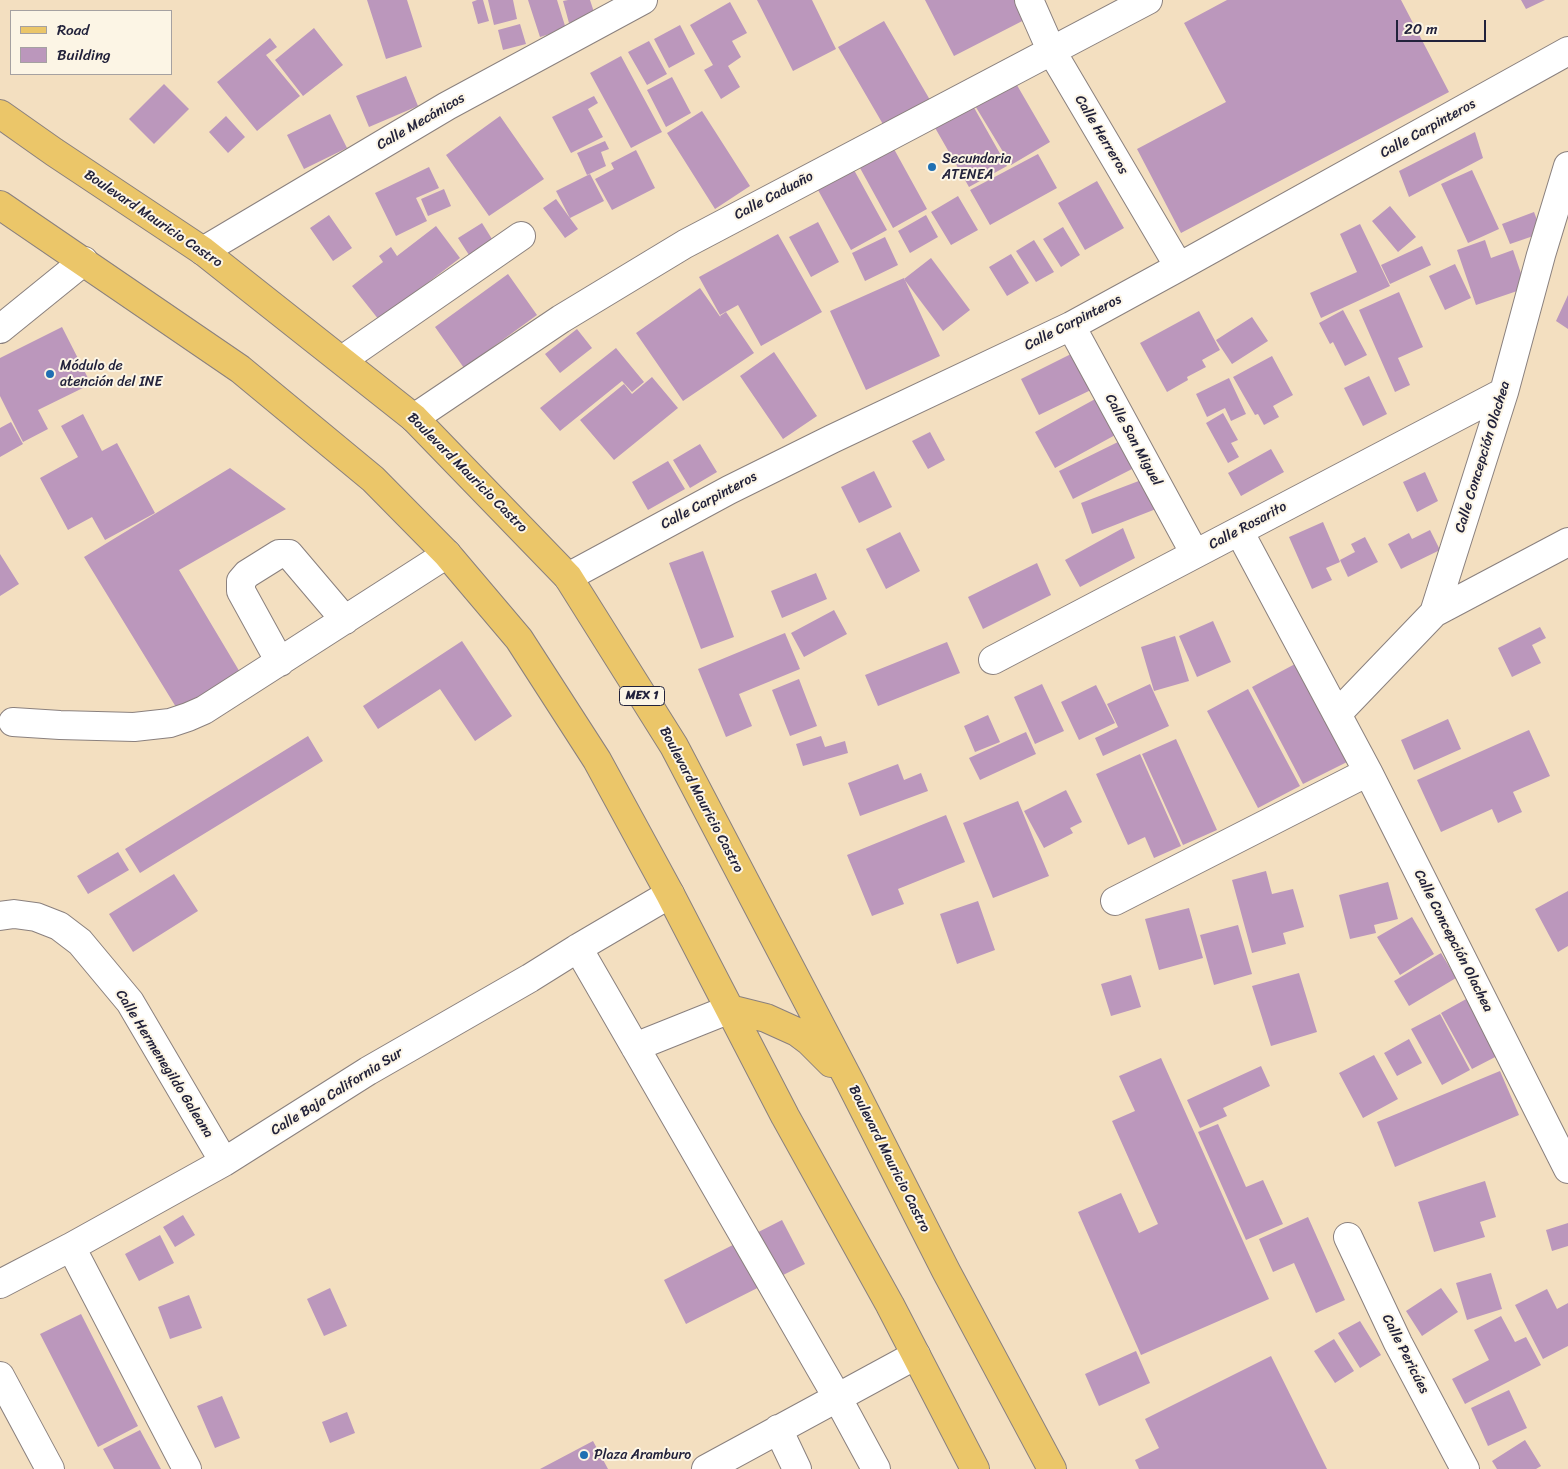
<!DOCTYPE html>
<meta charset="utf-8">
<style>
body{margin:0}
#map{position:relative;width:1568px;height:1469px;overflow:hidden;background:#f3dfc0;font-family:Sriracha,sans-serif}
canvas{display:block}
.legend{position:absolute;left:10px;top:10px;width:162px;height:65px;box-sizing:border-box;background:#fcf5e5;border:1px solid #a5a1a1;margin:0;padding:6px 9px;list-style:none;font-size:15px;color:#22223b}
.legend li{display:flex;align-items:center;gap:10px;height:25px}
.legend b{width:25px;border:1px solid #a5a1a1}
.scale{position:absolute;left:1396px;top:20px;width:90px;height:22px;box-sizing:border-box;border:2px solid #22223b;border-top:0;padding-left:6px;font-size:15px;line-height:18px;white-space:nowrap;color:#22223b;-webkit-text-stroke:4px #fcf5e5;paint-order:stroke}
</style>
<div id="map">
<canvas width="1568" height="1469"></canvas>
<ul class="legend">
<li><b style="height:6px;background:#ebc669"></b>Road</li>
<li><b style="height:14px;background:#bb97bc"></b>Building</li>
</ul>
<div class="scale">20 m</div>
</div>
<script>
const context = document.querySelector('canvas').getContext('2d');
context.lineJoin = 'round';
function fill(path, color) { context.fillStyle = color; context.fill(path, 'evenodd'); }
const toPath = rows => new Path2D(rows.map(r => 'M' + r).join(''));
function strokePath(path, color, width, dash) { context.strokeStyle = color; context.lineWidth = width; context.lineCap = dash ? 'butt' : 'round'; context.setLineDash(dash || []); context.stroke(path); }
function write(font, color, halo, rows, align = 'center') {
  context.font = font + ' Sriracha,sans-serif'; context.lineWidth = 4; context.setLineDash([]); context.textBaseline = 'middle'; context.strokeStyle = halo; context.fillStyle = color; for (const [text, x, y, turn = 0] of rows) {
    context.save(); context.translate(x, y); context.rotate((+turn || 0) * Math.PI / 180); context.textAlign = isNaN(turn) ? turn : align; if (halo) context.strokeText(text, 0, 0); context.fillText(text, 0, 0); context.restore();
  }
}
fill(toPath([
 [367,0,407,0,422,47,386,59],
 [477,0,483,0,489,21,478,24,472,2],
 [488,0,513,0,517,19,494,25],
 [528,0,557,0,566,29,540,37],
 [568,0,590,0,595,15,569,23,563,1],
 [757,0,812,0,836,49,793,71],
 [925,0,1026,0,1034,15,954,56],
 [1227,0,1401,0,1449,92,1181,233,1137,149,1226,102,1184,23],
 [1521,0,1545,0,1526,9],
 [730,2,747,33,732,41,741,57,728,66,740,87,721,99,704,70,713,65,690,25],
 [884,21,930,100,884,126,838,47],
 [520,24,526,44,503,50,498,30],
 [680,25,695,54,669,68,654,39],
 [314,28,343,65,303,96,275,60],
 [270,38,277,47,266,55,300,96,257,131,217,82],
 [649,41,667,74,647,85,628,52],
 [621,56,662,132,631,148,590,73],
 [406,76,418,106,369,127,356,96],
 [672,77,691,113,666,127,647,90],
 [1014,80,1050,142,1011,165,974,104],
 [164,84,189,109,154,144,129,119],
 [594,96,598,103,588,109,603,137,571,153,552,117],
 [972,104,1007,166,969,187,934,126],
 [702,111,750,186,715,209,667,133],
 [330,114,347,148,304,169,287,135],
 [226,116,245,137,228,153,209,132],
 [500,116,544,179,489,216,446,155],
 [1475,132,1483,158,1409,197,1399,171],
 [605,141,609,149,601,152,606,166,587,175,577,153],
 [894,149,927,209,893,228,860,168],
 [636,150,655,188,612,210,595,179,614,169,611,163],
 [1038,154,1057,188,990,225,970,190],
 [429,167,439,188,416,198,427,221,396,236,375,193],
 [854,170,887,230,851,250,818,190],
 [1472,170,1499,229,1468,243,1441,184],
 [590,174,604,201,570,218,556,191],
 [1097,181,1124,228,1085,250,1058,203],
 [444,189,451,206,428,216,421,199],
 [958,196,978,230,951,245,931,212],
 [556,199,578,229,565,238,543,208],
 [1390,206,1416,237,1398,252,1372,221],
 [1534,212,1542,233,1510,244,1502,224],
 [329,215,352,248,333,261,310,228],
 [926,215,938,237,910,253,898,231],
 [818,222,839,262,811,277,789,237],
 [482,223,492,239,469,255,458,238],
 [1360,224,1390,286,1321,318,1310,293,1357,272,1340,234],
 [436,226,460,258,379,320,352,286,383,262,379,256,391,247,397,256],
 [1063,227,1080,255,1061,267,1043,239],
 [778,234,822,312,761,346,738,305,720,315,699,277],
 [885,237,898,265,865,281,852,253],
 [1034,240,1054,272,1036,282,1016,251],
 [1485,240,1491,258,1513,250,1526,288,1476,305,1457,250],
 [1422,246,1431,265,1390,284,1381,265],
 [1011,254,1029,283,1007,296,989,267],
 [931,258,970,310,943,331,904,279],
 [1455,264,1471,298,1445,310,1429,276],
 [508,274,537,315,464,368,435,327],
 [904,278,940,356,866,390,830,311],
 [700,288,721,318,720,316,726,312,754,353,683,401,636,333],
 [1399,292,1423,347,1398,358,1410,385,1395,392,1359,310],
 [1568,295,1568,329,1556,321],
 [1343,310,1367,355,1345,366,1333,342,1330,344,1319,323],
 [1199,311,1220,350,1202,360,1206,367,1187,377,1188,380,1167,392,1140,343],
 [1252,317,1268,341,1232,364,1216,340],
 [62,327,91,384,38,410,48,429,23,442,0,396,0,358],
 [577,329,592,348,560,373,545,354],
 [616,348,644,382,632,392,622,381,560,431,540,408],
 [774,352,817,416,783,439,740,376],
 [1075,352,1093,389,1039,415,1021,379],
 [1272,356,1293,395,1273,406,1279,417,1264,425,1258,414,1255,415,1233,377],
 [1369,376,1387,414,1363,426,1344,388],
 [652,377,678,408,614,460,580,420,624,384,632,394],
 [1229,378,1246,414,1231,421,1225,408,1207,417,1196,394],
 [1097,398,1117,434,1055,468,1035,432],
 [1223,413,1238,440,1231,443,1239,457,1228,463,1206,423],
 [83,414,102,451,117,443,155,513,105,540,92,517,68,530,40,478,78,457,61,426],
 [11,422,23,444,0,457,0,428],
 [930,432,945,460,928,469,912,441],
 [1122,440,1136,467,1073,499,1059,471],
 [700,444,717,472,690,488,673,460],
 [1271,449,1284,472,1241,496,1228,473],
 [668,461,685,489,648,510,632,482],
 [230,468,286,509,179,570,241,674,179,712,84,557],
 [874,471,892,507,859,523,841,487],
 [1425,472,1438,501,1417,512,1403,482],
 [1144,479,1156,509,1092,534,1081,503],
 [1323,522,1340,562,1326,568,1332,580,1312,589,1289,537],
 [1123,528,1135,558,1080,587,1065,560],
 [1430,530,1440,550,1401,569,1388,544,1409,533,1412,539],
 [900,532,920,571,886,589,866,549],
 [1365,537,1378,562,1348,577,1340,560,1355,552,1351,544],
 [703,551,734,637,701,649,669,563],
 [0,554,19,584,0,596],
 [1037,563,1051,595,983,629,968,597],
 [816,573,827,599,782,618,771,591],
 [834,610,847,634,804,657,791,633],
 [1213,621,1231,662,1197,677,1179,636],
 [1540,627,1546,638,1532,645,1541,663,1512,677,1498,648],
 [785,633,800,669,739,694,752,726,726,737,698,669],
 [1175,636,1189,681,1154,691,1141,647],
 [462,641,512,716,475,741,440,689,378,729,363,706],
 [947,642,960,673,878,706,865,675],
 [1295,664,1347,762,1303,784,1252,687],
 [799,679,817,726,790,736,772,690],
 [1042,684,1064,731,1035,744,1014,697],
 [1150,684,1169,726,1103,756,1095,738,1118,727,1107,704],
 [1096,685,1115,723,1079,740,1061,702],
 [1248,689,1300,786,1258,808,1207,711],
 [988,715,1000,742,975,752,964,726],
 [1448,719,1461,749,1414,770,1401,740],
 [1529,730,1550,776,1513,792,1522,812,1498,823,1492,809,1441,832,1417,780],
 [1026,732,1036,754,980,780,969,758],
 [308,736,323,761,140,873,125,849],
 [821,736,825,747,845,741,848,753,803,766,796,744],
 [1176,739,1217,830,1183,845,1142,754],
 [1140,754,1181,846,1154,858,1145,837,1128,845,1096,774],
 [898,764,904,780,921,773,928,791,860,816,848,783],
 [1066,790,1082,822,1070,828,1073,833,1044,848,1024,811],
 [1018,801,1049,876,993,898,963,823],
 [946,815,965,862,898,889,904,904,872,916,847,855],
 [118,852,129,870,88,894,77,876],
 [1266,871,1272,894,1293,889,1304,927,1283,933,1286,944,1252,953,1232,880],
 [174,874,198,911,133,952,109,914],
 [1388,882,1398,919,1374,925,1376,933,1350,939,1339,895],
 [1568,891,1568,946,1558,952,1535,909],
 [978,901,995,950,957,964,940,914],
 [1189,908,1203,958,1159,970,1145,919],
 [1412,917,1434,954,1400,975,1377,937],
 [1238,925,1252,974,1214,985,1200,935],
 [1441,953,1456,978,1409,1006,1394,981],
 [1299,973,1317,1032,1271,1046,1252,986],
 [1131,975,1141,1007,1111,1016,1101,984],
 [1468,998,1499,1055,1472,1069,1441,1013],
 [1440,1014,1470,1070,1442,1085,1411,1029],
 [1409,1039,1422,1063,1397,1076,1384,1053],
 [1374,1055,1398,1099,1363,1118,1339,1073],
 [1161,1058,1269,1299,1141,1355,1078,1212,1121,1193,1139,1233,1158,1224,1112,1121,1135,1111,1119,1076],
 [1261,1066,1270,1086,1223,1108,1227,1116,1200,1128,1187,1100],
 [1500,1071,1519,1115,1395,1167,1377,1122],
 [1218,1124,1246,1187,1263,1180,1283,1224,1246,1240,1198,1132],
 [1485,1181,1496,1217,1480,1222,1485,1237,1434,1252,1418,1202],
 [183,1215,195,1235,175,1247,163,1227],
 [1308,1217,1345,1300,1316,1313,1294,1263,1273,1272,1259,1239],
 [782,1220,805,1264,686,1324,664,1280],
 [1568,1223,1568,1246,1552,1251,1546,1230],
 [160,1235,174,1263,139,1281,125,1254],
 [1491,1273,1502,1309,1467,1320,1456,1283],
 [330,1288,347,1326,324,1336,307,1299],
 [1441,1288,1458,1312,1422,1336,1406,1311],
 [1547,1289,1557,1309,1568,1303,1568,1346,1543,1359,1515,1305],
 [189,1295,202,1328,170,1339,158,1307],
 [81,1314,138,1426,98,1447,40,1334],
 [1501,1316,1515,1342,1526,1337,1541,1365,1465,1404,1452,1379,1489,1360,1474,1330],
 [1360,1321,1381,1355,1360,1368,1338,1333],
 [1334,1339,1354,1371,1335,1383,1314,1351],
 [1136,1351,1150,1383,1099,1406,1085,1374],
 [1271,1356,1327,1469,1139,1469,1135,1460,1159,1448,1145,1419],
 [1509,1390,1527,1428,1488,1446,1471,1408],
 [222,1396,240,1438,215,1448,197,1406],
 [347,1412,355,1433,330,1443,322,1422],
 [140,1430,161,1469,114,1469,103,1449],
 [1525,1440,1541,1466,1536,1469,1497,1469,1492,1461],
 [593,1441,608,1469,540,1469]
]), '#bb97bc');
const minor = toPath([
 [1029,0,1051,50,1179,267],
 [203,251,447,106,643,0],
 [1071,326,1195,554],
 [0,329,84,261],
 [342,360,521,236],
 [414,418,561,319,685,244,1148,0],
 [1239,531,1368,772,1568,1169],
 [568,577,729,490,832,439,1071,326,1179,267,1568,51],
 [1434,613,1568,542],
 [993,660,1504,392],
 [280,662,241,591,241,581,247,574,279,554,289,554,345,620],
 [1337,714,1434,613,1504,392,1541,255,1568,166],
 [13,722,60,725,134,727,170,723,188,717,204,710,447,554],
 [1115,901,1368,772],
 [0,916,14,914,36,917,59,926,80,942,130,1002,224,1162],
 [578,948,837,1397,876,1469],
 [635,1047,730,1009],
 [1348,1237,1398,1343,1465,1469],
 [71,1247,187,1469],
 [0,1284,71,1247,224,1162,368,1071,530,978,578,948,670,894],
 [0,1376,50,1469],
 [778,1429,797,1469],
 [706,1469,916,1355]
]);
const major = toPath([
 [0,114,54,152,203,251,414,418,568,577,674,746,851,1084,946,1271,1052,1469],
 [0,205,240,369,373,479,447,554,519,639,597,760,670,894,785,1116,890,1305,975,1469],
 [730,1009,766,1018,797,1032,809,1041,831,1063]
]);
strokePath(minor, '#8a807e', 30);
strokePath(major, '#8a807e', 30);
strokePath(minor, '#fff', 28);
strokePath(major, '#ebc669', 28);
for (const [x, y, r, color] of [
 [932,167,5,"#1f6fb2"],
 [50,374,5,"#1f6fb2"],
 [584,1455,5,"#1f6fb2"]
]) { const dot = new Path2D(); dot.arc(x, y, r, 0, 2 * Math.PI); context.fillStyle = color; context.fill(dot); strokePath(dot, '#fcf5e5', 2); }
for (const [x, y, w] of [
 [642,696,45]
]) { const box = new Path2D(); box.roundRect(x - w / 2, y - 9.5, w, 19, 4); context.fillStyle = '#fcf5e5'; context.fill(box); strokePath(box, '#22223b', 1); }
write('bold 12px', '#22223b', null, [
 ["MEX 1",642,696]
]);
write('14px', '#22223b', '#fcf5e5', [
 ["Calle Mecánicos",421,122,-30],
 ["Calle Carpinteros",1428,129,-29],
 ["Calle Herreros",1101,135,59],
 ["Calle Caduaño",774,196,-28],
 ["Boulevard Mauricio Castro",153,219,34],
 ["Calle Carpinteros",1073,323,-27],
 ["Calle San Miguel",1133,440,61],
 ["Calle Concepción Olachea",1483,457,-73],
 ["Boulevard Mauricio Castro",467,473,45],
 ["Calle Carpinteros",709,501,-28],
 ["Calle Rosarito",1248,526,-28],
 ["Boulevard Mauricio Castro",701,800,62],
 ["Calle Concepción Olachea",1453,941,63],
 ["Calle Hermenegildo Galeana",164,1064,58],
 ["Calle Baja California Sur",337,1092,-32],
 ["Boulevard Mauricio Castro",889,1159,63],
 ["Calle Pericúes",1405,1354,63]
]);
write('14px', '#22223b', '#fcf5e5', [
 ["Secundaria",942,159],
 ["ATENEA",942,175],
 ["Módulo de",60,366],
 ["atención del INE",60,382],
 ["Plaza Aramburo",594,1455]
], 'left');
</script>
